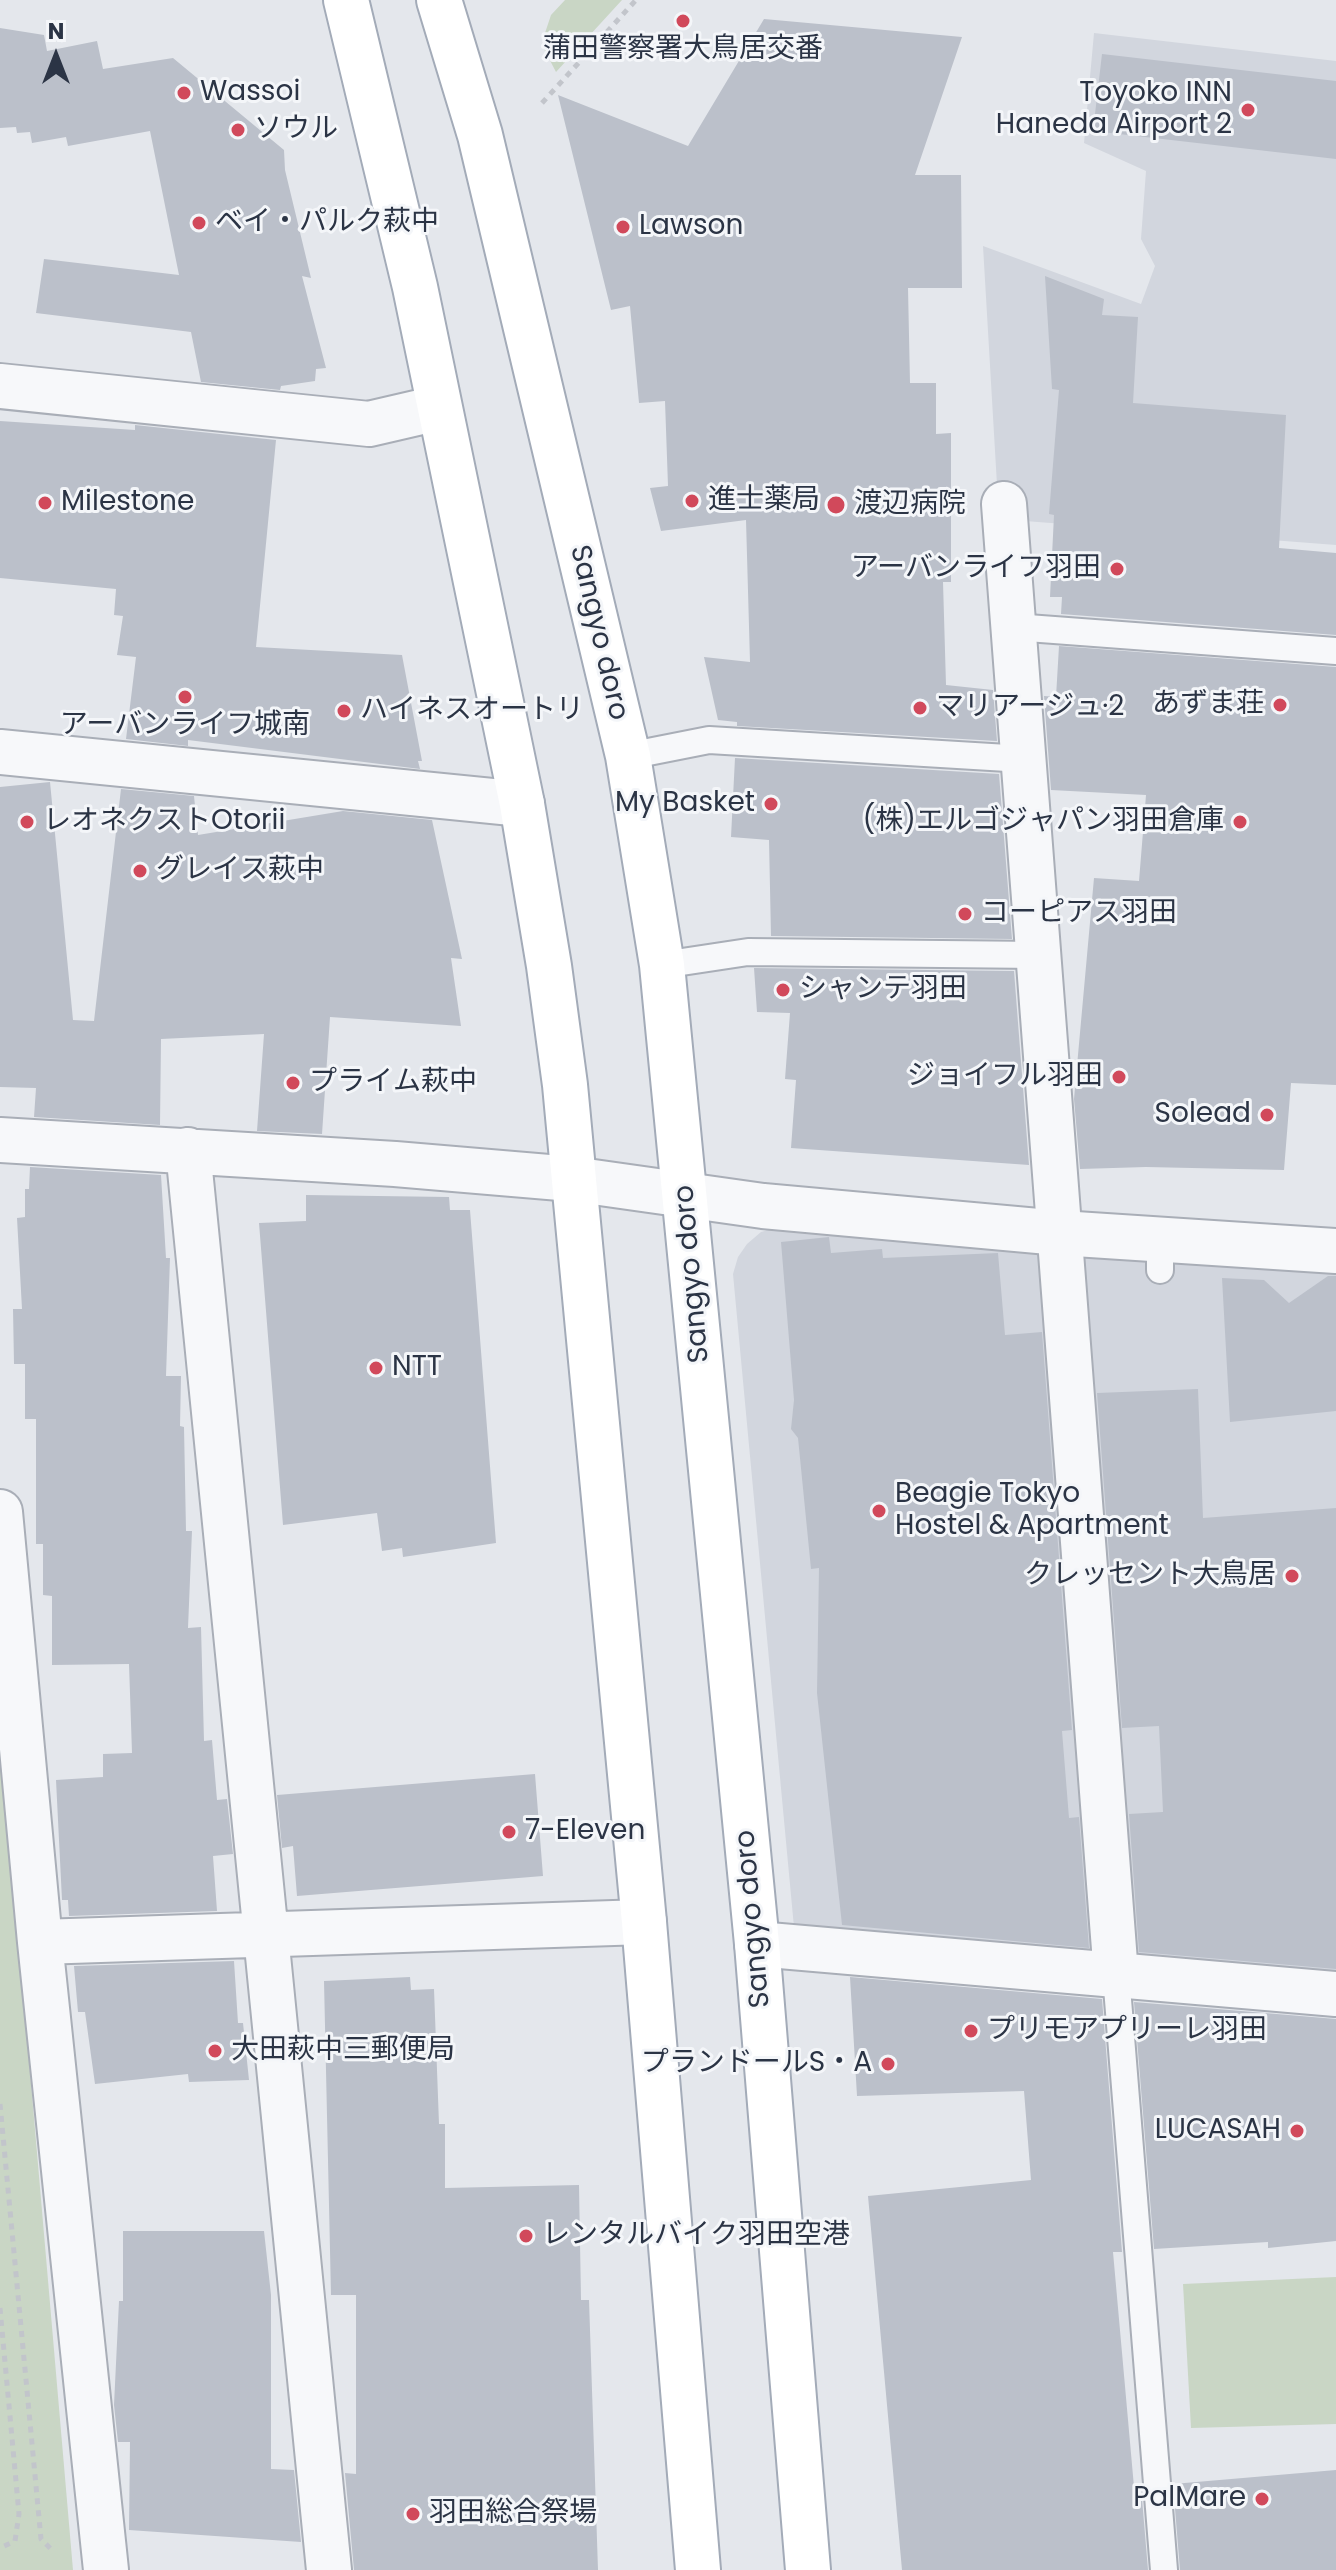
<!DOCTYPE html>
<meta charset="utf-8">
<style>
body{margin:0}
#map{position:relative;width:1336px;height:2570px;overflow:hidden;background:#e4e7ec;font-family:Poppins,sans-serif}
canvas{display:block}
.north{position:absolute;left:16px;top:16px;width:80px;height:80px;-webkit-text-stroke:6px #f4f6f9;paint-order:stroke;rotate:0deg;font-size:22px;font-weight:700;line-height:32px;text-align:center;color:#2b3445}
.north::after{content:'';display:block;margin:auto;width:28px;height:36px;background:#2b3445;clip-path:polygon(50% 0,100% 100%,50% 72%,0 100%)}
</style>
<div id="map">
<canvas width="1336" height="2570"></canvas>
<div class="north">N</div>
</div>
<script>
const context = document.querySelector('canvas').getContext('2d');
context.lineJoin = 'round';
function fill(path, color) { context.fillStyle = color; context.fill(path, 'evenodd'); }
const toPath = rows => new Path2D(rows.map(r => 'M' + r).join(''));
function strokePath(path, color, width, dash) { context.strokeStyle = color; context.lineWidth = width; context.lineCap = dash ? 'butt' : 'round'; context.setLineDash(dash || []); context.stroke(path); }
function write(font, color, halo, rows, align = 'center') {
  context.font = font + ' Poppins,"Noto Sans JP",sans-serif'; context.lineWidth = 6; context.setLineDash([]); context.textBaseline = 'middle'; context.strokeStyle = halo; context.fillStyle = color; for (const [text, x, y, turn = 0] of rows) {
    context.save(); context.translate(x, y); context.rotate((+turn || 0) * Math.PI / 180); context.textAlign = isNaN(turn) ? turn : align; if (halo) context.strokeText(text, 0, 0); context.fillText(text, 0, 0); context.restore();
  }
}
fill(toPath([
 [1094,33,1336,61,1336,545,999,519,983,246,1141,304,1155,266,1141,239,1146,171,1084,143],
 [772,1229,1050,1253,1112,1954,795,1938,733,1274,738,1257,747,1244,761,1232],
 [1069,1253,1336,1273,1336,1981,1128,1964]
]), '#d2d6de');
fill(toPath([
 [565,0,622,0,556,72,544,49,545,33,551,15],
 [0,1724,73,2570,0,2570],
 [1336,2277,1336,2424,1191,2428,1183,2284]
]), '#c9d6c5');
fill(toPath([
 [764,19,962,37,915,175,961,175,962,288,908,288,910,383,936,383,936,434,951,433,951,582,943,582,946,685,993,690,997,741,737,726,737,722,718,720,704,657,750,662,746,520,661,531,650,488,668,486,665,401,639,403,630,306,611,310,558,95,688,146],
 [0,28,44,35,47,51,97,41,103,69,173,58,284,150,285,170,311,278,302,276,326,368,316,369,315,381,281,386,280,390,201,382,191,332,36,313,44,259,179,275,150,131,68,146,66,137,32,143,30,132,17,133,16,127,0,128],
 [1102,54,1336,81,1336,159,1093,131],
 [1045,276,1104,299,1102,315,1138,317,1133,403,1286,415,1279,548,1336,553,1336,635,1061,614,1062,597,1050,597,1054,515,1049,514,1059,390,1052,389],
 [0,421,135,430,135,425,276,440,256,647,402,655,422,761,418,761,420,769,188,740,188,746,126,739,136,657,117,655,123,616,114,615,116,589,0,578],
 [1059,646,1336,667,1336,1085,1291,1083,1284,1170,1146,1167,1080,1169,1074,1099,1094,878,1139,881,1146,795,1051,790,1044,696,1056,697],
 [735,758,999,774,1012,939,771,936,769,840,731,837],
 [50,782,73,1020,94,1021,121,789,194,796,198,835,343,811,432,820,462,959,451,958,461,1026,330,1017,322,1134,257,1131,264,1034,161,1039,160,1125,34,1117,36,1088,0,1087,0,787],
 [754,968,1014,971,1029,1165,791,1148,796,1080,785,1079,790,1013,757,1012],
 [30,1167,161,1175,166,1258,170,1258,166,1376,181,1376,180,1426,184,1427,186,1531,192,1531,188,1628,201,1627,204,1741,212,1740,217,1800,227,1799,233,1854,213,1856,217,1911,69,1916,68,1900,62,1900,56,1780,103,1777,103,1754,132,1753,129,1664,52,1665,52,1596,43,1595,43,1544,36,1544,36,1419,25,1419,25,1364,14,1364,13,1309,22,1309,17,1218,25,1217,25,1189,29,1189],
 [306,1195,449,1197,450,1210,470,1210,496,1543,403,1557,402,1548,382,1551,377,1513,283,1525,259,1223,306,1221],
 [829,1237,831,1253,882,1249,883,1258,998,1253,1005,1335,1042,1332,1072,1730,1062,1731,1069,1818,1079,1817,1089,1948,842,1925,817,1693,819,1568,811,1569,798,1438,791,1429,794,1400,781,1242],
 [1328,1276,1336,1276,1336,1411,1230,1422,1222,1278,1264,1280,1289,1303],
 [1198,1389,1203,1518,1336,1508,1336,1969,1139,1952,1129,1814,1163,1812,1159,1726,1122,1728,1097,1393],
 [535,1774,543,1876,297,1896,293,1846,282,1848,277,1795],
 [234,1961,238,2023,243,2023,249,2080,189,2082,188,2074,95,2084,85,2012,78,2012,74,1966],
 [410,1977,411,1990,434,1989,439,2124,445,2124,445,2188,579,2185,581,2300,589,2300,598,2570,354,2570,345,2473,356,2474,356,2295,331,2295,324,1981],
 [850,1977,1102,1999,1122,2252,1113,2252,1134,2487,1141,2487,1148,2570,902,2570,868,2196,1031,2180,1024,2091,857,2096],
 [1134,2002,1336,2019,1336,2241,1268,2248,1268,2242,1154,2249],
 [123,2231,264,2231,271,2295,271,2469,294,2470,301,2542,129,2530,130,2442,118,2442,114,2405,119,2301,123,2301],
 [1336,2470,1336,2570,1180,2570,1173,2484]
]), '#bbc0ca');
const service = toPath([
 [1014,627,1336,651],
 [628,756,709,740,1024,759],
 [662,965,748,952,1039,955],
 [1160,1239,1160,1270],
 [1116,1975,1164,2570]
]);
const minor = toPath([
 [0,386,369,424,438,408],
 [1004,504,1116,1975],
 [0,752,522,804],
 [0,1140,395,1164,572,1179],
 [188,1150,329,2570],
 [0,1512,40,1942,106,2570],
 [40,1942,644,1922],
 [757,1944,1336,1994]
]);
const tertiary = toPath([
 [572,1179,763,1206,1060,1233,1336,1251]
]);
const primary = toPath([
 [346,0,415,287,522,804,549,966,565,1085,644,1922,698,2570],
 [439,0,480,135,628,756,662,965,757,1944,808,2570]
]);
strokePath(service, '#a9aeb7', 30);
strokePath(minor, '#a9aeb7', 48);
strokePath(tertiary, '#a9aeb7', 48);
strokePath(primary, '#a3abb8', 48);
strokePath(toPath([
 [542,103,636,0],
 [0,2104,41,2539,52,2550],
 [0,2308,19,2514,15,2541,0,2548]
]), '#c2c5cb', 5, [6, 6]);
strokePath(service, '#f7f8fa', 26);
strokePath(minor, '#f7f8fa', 44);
strokePath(tertiary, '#f7f8fa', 44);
strokePath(primary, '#fff', 44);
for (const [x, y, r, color] of [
 [683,21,8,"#d1495b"],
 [184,93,8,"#d1495b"],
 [1248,110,8,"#d1495b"],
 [238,130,8,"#d1495b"],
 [199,223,8,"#d1495b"],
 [623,227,8,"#d1495b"],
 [692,501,8,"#d1495b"],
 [45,503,8,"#d1495b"],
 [836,505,10,"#d1495b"],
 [1117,569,8,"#d1495b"],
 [185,697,8,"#d1495b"],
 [1280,705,8,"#d1495b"],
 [920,708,8,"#d1495b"],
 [344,711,8,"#d1495b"],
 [771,804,8,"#d1495b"],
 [27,822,8,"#d1495b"],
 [1240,822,8,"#d1495b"],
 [140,871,8,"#d1495b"],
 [965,914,8,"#d1495b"],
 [783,990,8,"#d1495b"],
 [1119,1077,8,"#d1495b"],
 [293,1083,8,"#d1495b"],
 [1267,1115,8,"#d1495b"],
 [376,1368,8,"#d1495b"],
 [879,1511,8,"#d1495b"],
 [1292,1576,8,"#d1495b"],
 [509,1832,8,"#d1495b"],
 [971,2031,8,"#d1495b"],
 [215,2051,8,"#d1495b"],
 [888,2064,8,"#d1495b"],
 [1297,2131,8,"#d1495b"],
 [526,2236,8,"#d1495b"],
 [1262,2499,8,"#d1495b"],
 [413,2514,8,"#d1495b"]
]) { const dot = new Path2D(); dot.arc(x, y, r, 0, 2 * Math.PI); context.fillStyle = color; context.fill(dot); strokePath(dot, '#f4f6f9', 3); }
write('28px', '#2b3445', '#f4f6f9', [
 ["蒲田警察署大鳥居交番",683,50,"center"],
 ["Wassoi",200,93],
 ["Toyoko INN",1232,94,"right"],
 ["Haneda Airport 2",1232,126,"right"],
 ["ソウル",254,130],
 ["ベイ・パルク萩中",215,223],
 ["Lawson",639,227],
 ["進士薬局",708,501],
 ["Milestone",61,503],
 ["渡辺病院",854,505],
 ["アーバンライフ羽田",1101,569,"right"],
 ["あずま荘",1264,705,"right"],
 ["マリアージュ·2",936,708],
 ["ハイネスオートリ",360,711],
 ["アーバンライフ城南",185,726,"center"],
 ["My Basket",755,804,"right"],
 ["レオネクストOtorii",43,822],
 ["(株)エルゴジャパン羽田倉庫",1224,822,"right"],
 ["グレイス萩中",156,871],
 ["コーピアス羽田",981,914],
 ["シャンテ羽田",799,990],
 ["ジョイフル羽田",1103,1077,"right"],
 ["プライム萩中",309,1083],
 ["Solead",1251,1115,"right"],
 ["NTT",392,1368],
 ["Beagie Tokyo",895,1495],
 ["Hostel & Apartment",895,1527],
 ["クレッセント大鳥居",1276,1576,"right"],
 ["7-Eleven",525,1832],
 ["プリモアプリーレ羽田",987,2031],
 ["大田萩中三郵便局",231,2051],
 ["プランドールS・A",872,2064,"right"],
 ["LUCASAH",1281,2131,"right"],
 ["レンタルバイク羽田空港",542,2236],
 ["PalMare",1246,2499,"right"],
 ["羽田総合祭場",429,2514]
], 'left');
write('28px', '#2b3445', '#f4f6f9', [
 ["Sangyo doro",598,633,77],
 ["Sangyo doro",693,1274,-95],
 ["Sangyo doro",754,1919,-95]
]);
</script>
